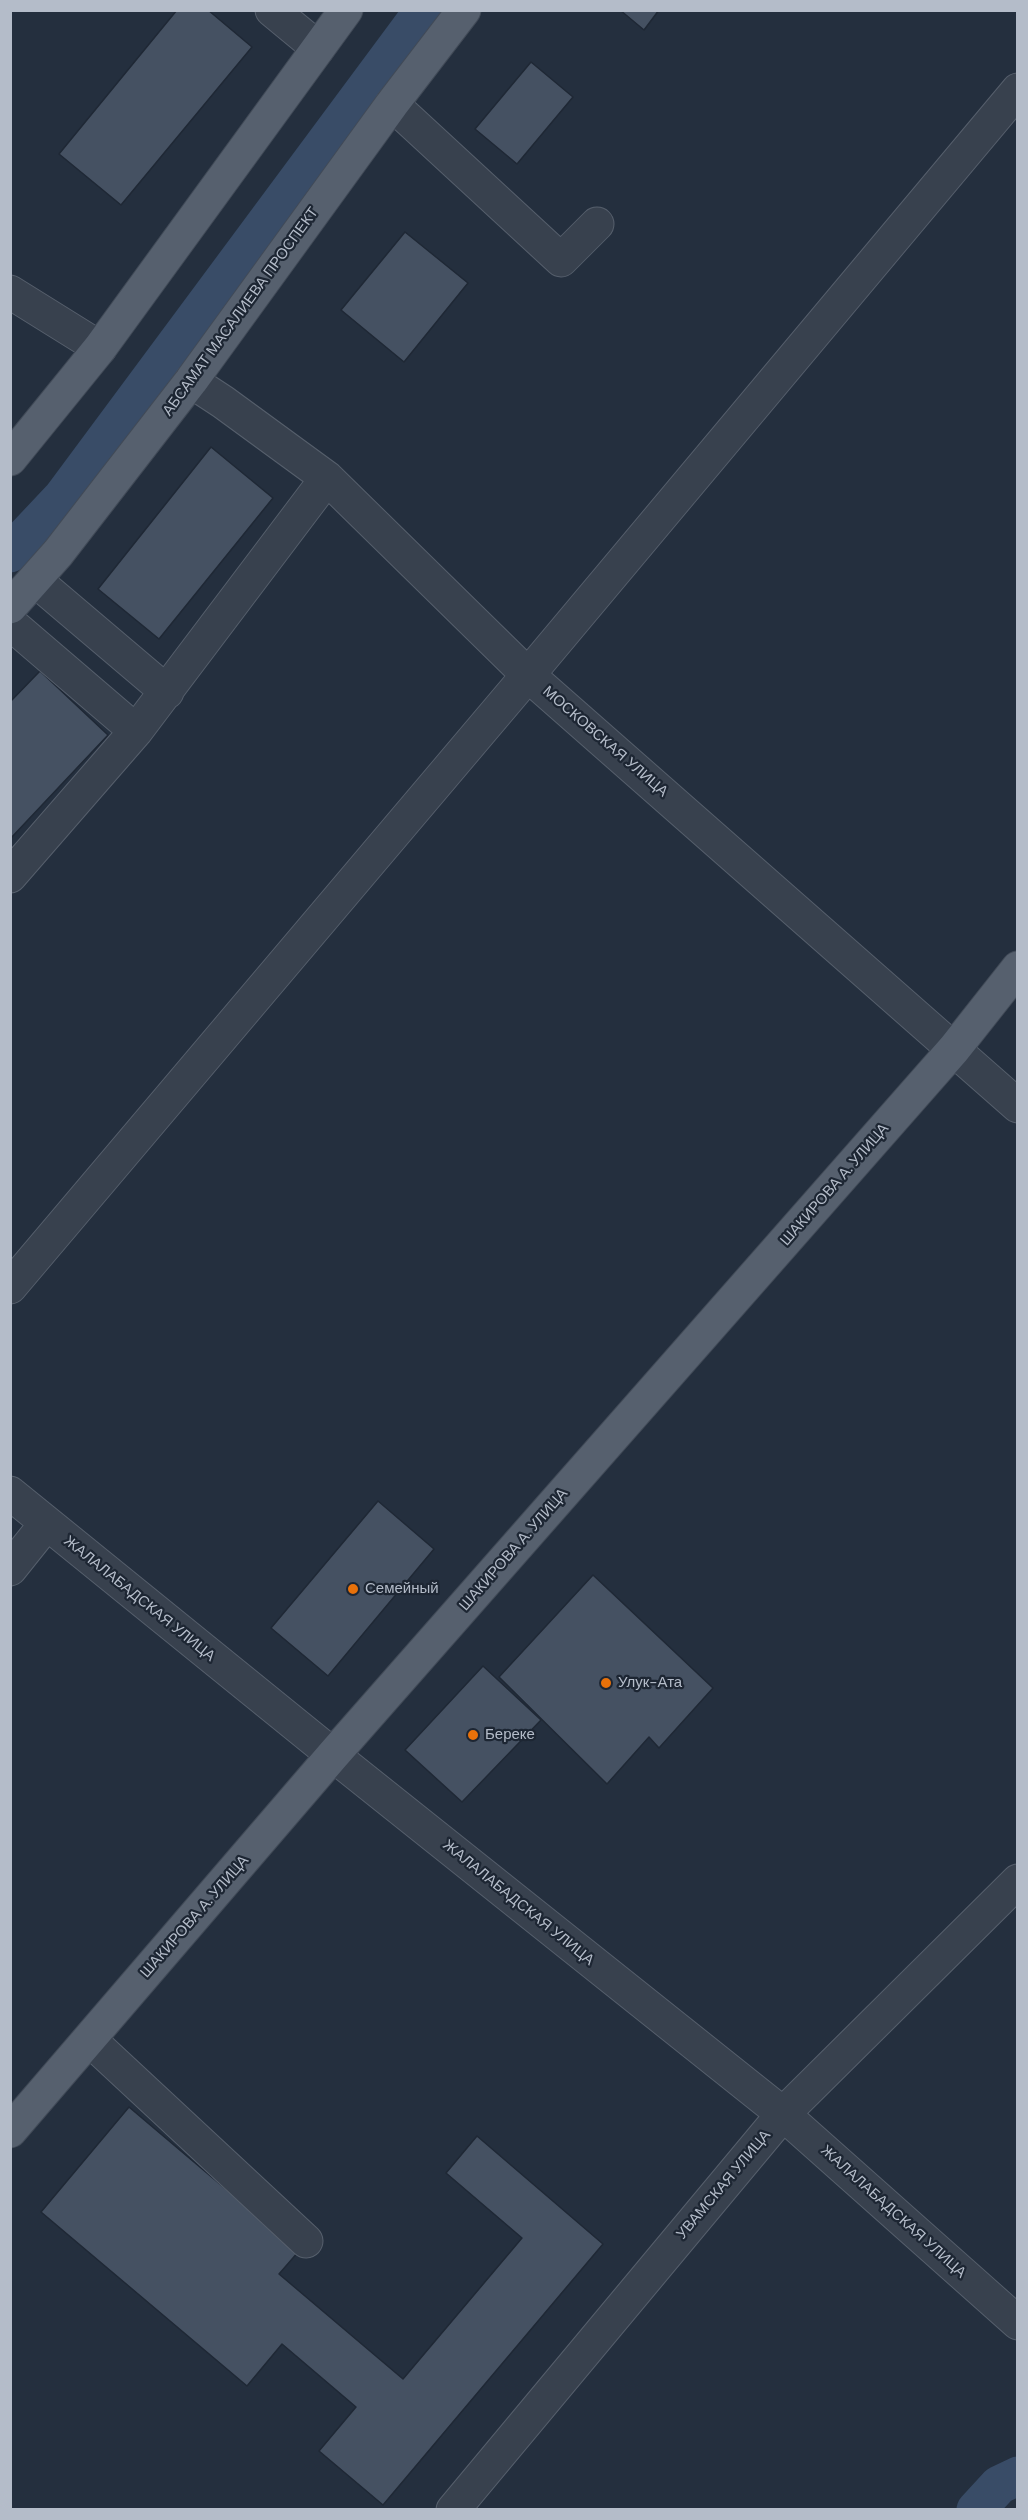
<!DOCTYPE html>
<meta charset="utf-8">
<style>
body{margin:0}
#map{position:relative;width:1028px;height:2520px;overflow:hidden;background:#242f3e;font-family:"DM Sans",sans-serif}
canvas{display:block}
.frame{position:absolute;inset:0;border:12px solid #b4bcc9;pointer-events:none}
</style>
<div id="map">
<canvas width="1028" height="2520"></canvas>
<div class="frame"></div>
</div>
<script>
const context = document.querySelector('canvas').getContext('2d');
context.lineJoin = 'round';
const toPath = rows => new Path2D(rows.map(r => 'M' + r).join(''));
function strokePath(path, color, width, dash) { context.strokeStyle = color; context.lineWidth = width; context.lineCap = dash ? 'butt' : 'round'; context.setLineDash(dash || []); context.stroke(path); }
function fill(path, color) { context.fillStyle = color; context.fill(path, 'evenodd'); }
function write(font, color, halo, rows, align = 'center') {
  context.font = font + ' "DM Sans",sans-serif'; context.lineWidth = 4.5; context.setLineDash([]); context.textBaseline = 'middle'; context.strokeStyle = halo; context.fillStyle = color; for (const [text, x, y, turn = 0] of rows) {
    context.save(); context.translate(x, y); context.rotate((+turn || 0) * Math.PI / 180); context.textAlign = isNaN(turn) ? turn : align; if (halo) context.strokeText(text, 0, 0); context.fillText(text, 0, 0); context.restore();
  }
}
strokePath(toPath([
 [10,553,62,498,424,10],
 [976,2510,999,2485,1018,2476]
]), '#394c67', 39);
const building = toPath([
 [177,10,208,10,252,47,121,205,59,154,177,10],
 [620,10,659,10,644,30,620,10],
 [531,62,573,97,517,164,475,129,531,62],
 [405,232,468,283,404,362,341,310,405,232],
 [211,447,273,498,159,639,98,589,211,447],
 [40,671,108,735,10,839,10,702,40,671],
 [378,1501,434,1549,328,1676,271,1628,378,1501],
 [593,1575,713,1688,659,1748,649,1737,607,1784,499,1677,593,1575],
 [483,1666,541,1720,462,1802,405,1750,483,1666],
 [129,2107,299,2251,279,2274,403,2379,522,2238,446,2173,477,2136,603,2244,383,2505,319,2451,356,2407,282,2344,247,2386,41,2212,129,2107]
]);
fill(building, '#455162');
strokePath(building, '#1f2835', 1.5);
const minor = toPath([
 [272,10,318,48],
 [392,104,561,260,597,224],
 [10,292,100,348],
 [191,381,223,402,327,478,528,675,1018,1106],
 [35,580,167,692],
 [10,623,136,731],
 [10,876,136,731,327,478],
 [10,1287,528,675,1018,90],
 [10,1493,333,1755,783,2114,1018,2323],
 [10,1569,46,1524],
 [90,2040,306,2241],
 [453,2510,783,2114,1018,1881]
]);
const major = toPath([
 [10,459,100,348,346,10],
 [10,607,58,553,191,381,392,104,464,10],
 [10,2131,333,1755,954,1049,1018,968]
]);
strokePath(minor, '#565f6c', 35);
strokePath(major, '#414a57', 35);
strokePath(minor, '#38414e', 33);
strokePath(major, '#56606e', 33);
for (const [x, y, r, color] of [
 [353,1589,6,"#e8710a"],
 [606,1683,6,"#e8710a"],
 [473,1735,6,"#e8710a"]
]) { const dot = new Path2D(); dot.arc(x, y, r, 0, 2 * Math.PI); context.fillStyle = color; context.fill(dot); strokePath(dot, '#1d2633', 2); }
write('15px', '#b4bcc9', '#1d2633', [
 ["АБСАМАТ МАСАЛИЕВА ПРОСПЕКТ",241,312,-54],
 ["МОСКОВСКАЯ УЛИЦА",605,742,41],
 ["ШАКИРОВА А. УЛИЦА",835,1185,-49],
 ["ШАКИРОВА А. УЛИЦА",514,1550,-49],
 ["ЖАЛАЛАБАДСКАЯ УЛИЦА",139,1599,39],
 ["ЖАЛАЛАБАДСКАЯ УЛИЦА",518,1903,39],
 ["ШАКИРОВА А. УЛИЦА",195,1917,-49],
 ["УВАМСКАЯ УЛИЦА",724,2185,-50],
 ["ЖАЛАЛАБАДСКАЯ УЛИЦА",893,2212,42]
]);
write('15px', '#b4bcc9', '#1d2633', [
 ["Семейный",365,1589],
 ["Улук-Ата",618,1683],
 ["Береке",485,1735]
], 'left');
</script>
